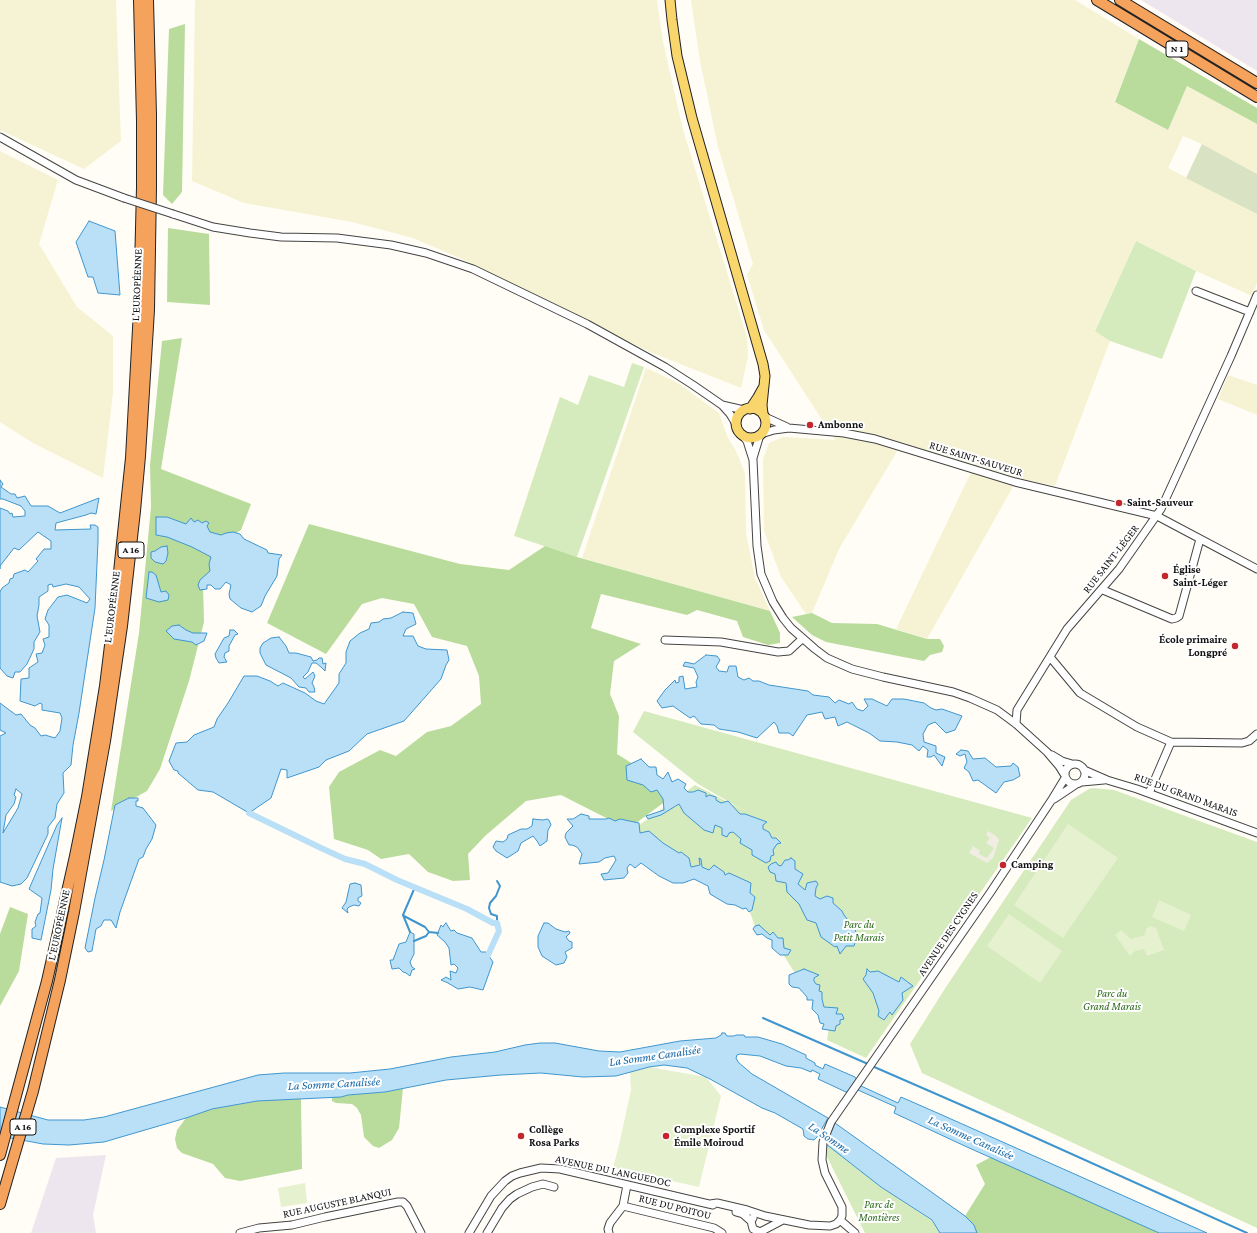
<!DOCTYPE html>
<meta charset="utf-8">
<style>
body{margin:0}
canvas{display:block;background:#fffdf5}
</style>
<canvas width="1257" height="1233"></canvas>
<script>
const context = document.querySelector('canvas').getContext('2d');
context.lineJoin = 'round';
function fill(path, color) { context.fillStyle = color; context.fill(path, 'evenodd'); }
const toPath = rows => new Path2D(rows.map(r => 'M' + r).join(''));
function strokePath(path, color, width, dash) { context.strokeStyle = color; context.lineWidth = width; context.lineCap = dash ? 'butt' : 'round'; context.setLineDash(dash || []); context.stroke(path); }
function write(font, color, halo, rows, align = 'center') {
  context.font = font + ' "Crimson Pro",serif'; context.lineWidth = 4; context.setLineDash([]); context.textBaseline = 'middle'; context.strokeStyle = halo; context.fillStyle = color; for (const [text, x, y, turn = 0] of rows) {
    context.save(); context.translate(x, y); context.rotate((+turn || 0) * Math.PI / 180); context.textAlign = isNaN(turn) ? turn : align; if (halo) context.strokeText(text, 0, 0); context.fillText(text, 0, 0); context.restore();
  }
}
fill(toPath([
 [1141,0,1257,0,1257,71],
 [106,1155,93,1215,96,1233,31,1233,56,1158]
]), '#eee6ef');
fill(toPath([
 [0,0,116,0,121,141,84,169,0,130],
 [195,0,657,0,663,42,683,130,747,337,748,357,741,388,650,352,464,260,413,238,352,222,244,203,192,181],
 [691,0,1075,0,1139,39,1115,101,1168,130,1187,86,1257,124,1257,174,1202,144,1183,136,1168,168,1257,214,1257,283,1252,296,1196,271,1136,241,1095,330,1110,341,1055,486,1018,478,927,639,896,629,974,466,902,443,839,549,812,613,806,614,781,577,764,531,763,459,769,443,783,437,835,440,764,330,747,275,753,264,718,147,700,61],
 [0,151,58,180,39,244,77,307,113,336,113,393,103,478,33,443,0,422],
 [646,368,678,383,719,413,728,438,736,451,741,463,745,474,746,533,755,578,770,611,582,558],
 [1228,375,1257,385,1257,415,1218,399]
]), '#f6f3d4');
fill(toPath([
 [1136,241,1196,271,1162,359,1110,341,1095,331],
 [632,363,644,367,577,557,514,536,560,397,578,405,589,375,624,387],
 [644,711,1032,818,866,1058,827,1040,830,1021,800,981,777,945,756,929,743,893,620,839,695,785,743,810,698,784,633,732],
 [1093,788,1114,790,1257,842,1257,1228,922,1073,910,1044,946,987,1071,800,1089,789],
 [826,1144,881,1187,932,1221,940,1233,865,1233,826,1155]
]), '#d5ebbd');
fill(toPath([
 [185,24,182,192,172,204,163,195,169,29],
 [1139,39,1257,108,1257,124,1187,86,1168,130,1115,102],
 [168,228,209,234,210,305,167,302],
 [182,338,161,469,251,504,241,530,225,540,203,585,204,622,189,681,160,769,147,791,111,811,139,633,151,507,150,465,162,341],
 [309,524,460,564,509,570,545,546,577,557,770,611,780,633,780,643,768,645,743,637,737,621,697,610,687,615,601,594,591,628,641,644,614,661,610,694,619,716,617,754,678,792,628,829,561,795,526,801,485,836,468,854,470,880,453,881,428,872,409,854,381,859,368,850,334,839,329,787,339,772,380,750,396,756,427,732,451,726,481,704,479,676,467,646,432,637,414,604,382,598,362,604,326,654,267,623],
 [812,613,832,623,877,624,927,639,940,639,944,646,942,652,930,655,924,661,826,642,812,635,792,617],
 [10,907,28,914,19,971,0,1006,0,934],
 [403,1088,399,1128,392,1140,379,1148,373,1146,364,1137,361,1115,357,1108,352,1104,336,1103,332,1101,332,1097,341,1097,348,1095,385,1092],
 [301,1098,302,1169,240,1181,225,1178,213,1164,182,1153,177,1148,175,1139,177,1130,186,1118,212,1109,257,1101],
 [993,1156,1164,1233,968,1233,965,1216,985,1184,976,1165]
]), '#b9dc9c');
fill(toPath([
 [1202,144,1257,174,1257,214,1186,178]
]), '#d9e3c4');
fill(toPath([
 [1068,824,1118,858,1063,938,1014,905],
 [1159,900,1191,915,1184,931,1152,917],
 [1009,914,1062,951,1040,983,987,946],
 [1150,926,1156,928,1164,950,1147,956,1144,949,1135,951,1130,956,1115,935,1121,930,1131,939,1145,935,1146,929],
 [649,1067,706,1077,721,1096,699,1187,613,1168,619,1145,631,1090,630,1072],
 [305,1183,307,1203,281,1207,278,1188]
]), '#e6f2cf');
fill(toPath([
 [988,831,996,836,999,840,993,858,987,863,969,853,973,846,980,851,979,854,987,858,994,848,986,843,990,838,986,835]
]), '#f1ede2');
const water = toPath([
 [89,221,115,231,120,295,98,293,93,277,88,277,76,242,89,221],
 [0,480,3,484,1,487,11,494,15,494,17,498,25,496,31,506,48,506,60,513,99,498,96,514,91,513,86,515,56,523,55,530,91,529,90,525,95,525,98,527,98,541,95,608,79,713,73,745,71,765,63,773,64,793,57,804,55,818,48,827,48,834,27,878,21,884,12,886,0,882,0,736,6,733,0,730,0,703,16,715,21,714,30,725,35,728,41,736,45,735,55,738,60,731,62,718,60,713,42,710,42,704,40,703,35,706,20,701,21,679,29,678,29,668,38,662,36,654,42,653,45,645,43,639,49,637,49,625,45,619,48,610,58,597,67,595,87,603,90,599,79,587,66,584,53,587,52,584,48,585,48,591,39,597,39,605,37,616,40,632,34,642,34,649,27,664,20,672,15,672,13,678,7,676,0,668,0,592,2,588,9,583,10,579,13,578,14,574,25,570,28,572,38,561,36,559,44,549,51,549,51,541,38,532,19,550,14,548,0,566,0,569,0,508,8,511,10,514,12,513,13,517,25,516,25,511,21,506,3,499,0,499,0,480],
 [16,789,22,794,18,808,3,833,6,815,14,804,16,797,14,795,16,789],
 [156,517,167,517,186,524,191,518,194,522,198,520,202,523,206,521,209,523,207,526,210,532,221,535,226,533,233,532,240,534,244,539,267,550,268,553,282,555,279,559,277,576,265,596,261,606,252,612,241,608,230,599,229,594,231,585,226,582,220,589,215,589,211,585,207,585,207,589,200,590,198,585,200,580,210,571,209,564,211,557,192,547,167,537,156,535,156,517],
 [167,546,168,553,166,561,163,564,155,562,151,558,151,552,155,551,161,547,167,546],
 [149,572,152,572,156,575,161,592,166,591,169,595,168,600,159,602,146,598,149,572],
 [403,612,413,613,416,624,406,629,403,636,413,636,418,646,426,649,447,650,449,660,446,665,441,679,404,721,367,734,349,751,326,760,319,767,287,778,287,770,281,769,271,798,249,813,213,792,198,790,178,773,178,771,174,770,169,761,176,743,187,742,194,735,214,727,217,719,228,703,244,676,257,676,270,681,278,686,283,683,305,693,316,701,324,704,339,683,339,674,346,663,346,652,350,641,360,633,369,629,371,623,379,622,383,619,391,618,403,612],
 [179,625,186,630,193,633,207,633,204,641,196,645,192,642,174,639,166,631,172,626,179,625],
 [230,630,234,630,238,634,235,635,229,646,229,651,225,653,224,657,227,662,219,663,216,658,215,654,224,638,229,636,230,630],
 [279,637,286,646,289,653,296,653,311,657,313,661,317,660,319,658,322,658,323,664,326,663,325,671,321,667,316,663,312,663,308,672,303,677,305,679,313,672,315,676,312,683,314,687,315,692,309,692,306,688,299,687,291,678,266,665,260,653,260,648,263,643,271,638,279,637],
 [706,655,717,656,720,660,716,667,719,671,727,672,729,666,736,666,738,677,744,680,749,678,753,681,759,681,769,685,808,691,813,695,829,697,835,703,839,700,849,704,852,702,857,709,863,711,868,706,864,699,872,699,887,706,892,699,904,699,924,703,931,708,936,710,942,709,962,716,955,730,946,733,935,722,928,725,923,734,924,742,936,746,936,753,945,757,942,766,934,755,931,757,927,757,928,750,923,746,919,751,912,745,897,742,880,741,869,733,847,722,838,726,835,717,825,719,822,712,807,715,793,736,789,733,779,733,777,726,774,722,757,738,738,732,719,729,714,725,701,724,694,716,690,718,673,706,662,708,657,701,665,690,675,680,676,683,679,682,679,677,683,676,685,689,697,687,696,682,698,677,694,668,683,666,685,662,694,664,706,655],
 [961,750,968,751,973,759,985,758,996,767,1011,766,1013,763,1018,767,1020,776,1013,780,1004,782,996,793,978,780,973,781,969,772,964,768,967,762,965,754,960,756,956,754,961,750],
 [641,759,649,767,656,767,657,775,663,779,668,772,672,782,678,779,686,784,684,788,688,792,693,792,698,790,706,793,706,797,709,795,716,797,716,800,721,803,728,801,740,814,745,814,767,822,763,825,763,829,769,832,772,838,776,838,781,843,777,844,773,850,774,855,771,856,770,861,766,863,752,855,752,850,740,843,741,839,733,832,729,833,727,837,722,835,722,828,715,825,713,833,704,830,684,813,679,804,661,815,648,819,646,816,664,810,663,799,657,790,651,792,643,785,627,780,626,766,641,759],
 [129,798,138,798,138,801,136,801,136,806,143,808,156,825,152,839,146,849,143,857,139,859,120,912,116,928,111,920,104,920,101,926,96,929,92,951,88,952,85,948,95,898,104,860,115,805,129,798],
 [581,814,589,816,589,819,606,819,609,818,615,821,620,819,639,823,640,833,649,831,663,843,679,853,681,852,689,858,691,867,700,865,699,858,701,859,702,867,709,870,714,865,724,872,725,875,729,873,751,883,750,893,755,897,752,910,749,912,746,908,743,909,735,905,727,904,710,894,708,886,694,879,683,883,673,883,659,876,641,863,635,868,630,864,627,868,628,873,624,878,604,880,601,874,608,873,616,860,614,856,605,858,599,862,579,864,582,854,577,847,572,845,569,845,565,837,566,833,573,826,567,819,573,819,581,814],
 [62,818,53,869,51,890,41,940,32,938,32,929,36,926,35,922,38,914,40,913,42,898,29,889,57,825,62,818],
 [533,819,543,820,547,819,549,820,551,825,548,830,547,841,540,846,537,841,533,836,521,843,518,851,507,858,496,851,493,847,496,841,503,842,507,839,508,835,521,829,527,829,532,826,533,819],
 [791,858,795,861,795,869,803,874,798,884,805,890,807,883,816,881,818,884,816,888,815,896,820,899,827,896,833,898,833,903,842,911,844,915,855,929,857,937,854,946,846,946,840,954,837,946,835,947,821,937,816,923,807,920,799,904,787,892,786,883,776,881,775,874,770,872,768,867,771,864,776,862,778,865,781,866,785,860,788,860,791,858],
 [355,883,361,885,362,896,358,898,358,901,361,903,359,906,354,905,349,907,347,909,348,913,342,908,346,902,350,884,355,883],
 [446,923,451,931,454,930,457,933,472,938,481,952,486,952,493,962,483,990,470,987,458,989,448,983,441,980,446,977,451,980,450,971,456,973,458,968,454,964,451,965,449,948,445,942,437,935,441,925,443,927,444,925,446,923],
 [544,923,548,923,556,929,565,932,569,931,570,933,566,937,569,941,572,942,572,948,565,952,567,957,564,963,556,965,542,956,538,947,538,936,544,923],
 [759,925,770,935,773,932,778,938,783,938,784,948,791,950,788,955,780,955,772,948,772,940,767,938,762,934,757,935,753,929,755,926,759,925],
 [410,932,414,934,414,954,410,962,412,967,415,969,412,970,410,976,406,973,403,972,399,968,392,969,390,960,393,960,399,944,406,942,410,932],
 [804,969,819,975,814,978,814,981,816,984,820,985,819,991,822,992,822,999,824,1007,838,1008,836,1014,842,1014,844,1019,840,1020,840,1024,836,1026,835,1031,822,1029,824,1024,820,1023,818,1015,812,1009,813,1000,807,1000,807,997,799,988,792,987,789,984,789,975,804,969],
 [867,969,870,972,878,971,899,982,901,977,913,986,902,993,903,1000,892,1015,890,1012,884,1020,878,1016,879,1011,873,993,863,979,866,975,867,969],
 [722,1033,725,1033,727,1036,734,1036,736,1035,744,1035,745,1037,758,1037,782,1044,806,1055,806,1058,815,1063,815,1065,823,1069,825,1064,855,1077,861,1086,898,1103,901,1097,942,1115,1207,1233,1159,1233,967,1147,894,1113,896,1107,858,1090,846,1092,818,1079,820,1074,812,1070,811,1072,801,1068,786,1066,760,1056,740,1054,737,1055,736,1058,738,1062,752,1074,828,1118,817,1137,814,1140,808,1139,804,1136,803,1129,775,1113,762,1108,710,1079,687,1068,664,1065,649,1067,616,1076,583,1077,541,1073,501,1075,446,1080,385,1092,348,1095,341,1097,257,1101,212,1109,186,1118,104,1142,69,1145,43,1144,0,1136,0,1107,48,1120,84,1120,104,1117,258,1075,284,1073,350,1073,390,1069,451,1057,495,1052,525,1045,540,1043,555,1043,599,1051,620,1052,680,1041,716,1038,721,1035,722,1033],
 [835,1123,965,1216,974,1225,977,1233,940,1233,932,1220,881,1187,826,1144,835,1123]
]);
fill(water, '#b9e0f7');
strokePath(water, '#3f96cf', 1);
strokePath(toPath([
 [404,916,425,927,429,932],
 [497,923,497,916,491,914,489,908,490,903,496,896,500,886,497,881],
 [410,932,403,915,415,887],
 [414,941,426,936,429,932,438,933],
 [763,1018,868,1064],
 [872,1066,1005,1124,1247,1233]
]), '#3f96cf', 2);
strokePath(toPath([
 [249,813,321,848,345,859,365,864,397,880,467,909,493,923,497,923,499,931,488,955]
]), '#b9e0f7', 6);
const minor = toPath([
 [0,137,76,180,124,198],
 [173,214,213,227,250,233,281,237,337,238,391,245,426,253,473,269,587,324,665,367,693,385,722,405,730,414,736,424],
 [1196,291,1250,312],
 [722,405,744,410],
 [765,417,787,427],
 [761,434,774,430,789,428,844,433,875,439,1015,482,1157,516,1257,569],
 [743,436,747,441,753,460,757,546,761,574,773,602,783,618,791,628,815,649,827,658,852,669,883,677,953,692,970,698,997,710,1016,724,1047,752,1059,766,1064,774],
 [753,458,760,435],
 [1103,590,1172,619,1176,618,1179,616,1200,539],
 [665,640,721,642,778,652,789,651,802,639],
 [1050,657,1080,693,1137,727,1171,742,1149,793],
 [1016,724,1017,710,1067,629,1119,569,1161,509,1231,356,1257,295],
 [1171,742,1242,743,1249,741,1257,734],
 [1052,755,1062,761,1072,764],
 '1065 774a10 10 0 1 1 20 0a10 10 0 1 1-20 0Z',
 [1084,770,1107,780,1137,789,1257,833],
 [1082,782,1104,780],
 [1054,799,1075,785],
 [710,1204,717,1203,747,1210,765,1216,809,1225,830,1226,836,1224,840,1220,842,1216,842,1207,825,1173,822,1160,823,1142,831,1122,990,893,1051,801,1065,778],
 [623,1206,714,1228,722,1233],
 [736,1212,743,1214,751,1221],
 [753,1218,751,1221,753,1229,760,1232,783,1220],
 [840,1220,855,1233],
 [240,1233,259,1228,292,1225,325,1217,398,1202,403,1202,407,1206,421,1233],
 [469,1233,491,1196,505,1181,512,1176,520,1173,541,1168,560,1169,713,1205],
 [487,1233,502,1208,510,1199,517,1194,532,1187,543,1184,554,1187],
 [609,1233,608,1229,610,1223,623,1206,627,1185]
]);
const major = toPath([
 [670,0,672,20,677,56,692,118,763,364,765,376,762,405,763,414],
 '736 423a15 15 0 1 1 30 0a15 15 0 1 1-30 0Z',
 [750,409,758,397,763,388]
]);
const highway = toPath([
 [1097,0,1257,97],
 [1120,0,1257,83],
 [0,1155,47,981,75,856,87,797,105,686,119,572,131,458,139,310,142,187,142,121,139,0],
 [0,1204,33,1091,60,980,74,912,105,741,122,626,135,511,140,456,149,310,151,187,151,114,148,0]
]);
strokePath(minor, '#444', 9);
strokePath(major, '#222', 11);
strokePath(highway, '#222', 12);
strokePath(minor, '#fff', 7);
strokePath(major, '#f9d66b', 9);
strokePath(highway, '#f5a25d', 10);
const minorBridge = toPath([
 [124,198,173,214]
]);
strokePath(minorBridge, '#444', 9, []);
strokePath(minorBridge, '#fff', 7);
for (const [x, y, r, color] of [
 [810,425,4,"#c4262e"],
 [1119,503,4,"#c4262e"],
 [1165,576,4,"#c4262e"],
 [1235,646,4,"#c4262e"],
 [1003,865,4,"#c4262e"],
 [521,1136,4,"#c4262e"],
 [666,1136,4,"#c4262e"]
]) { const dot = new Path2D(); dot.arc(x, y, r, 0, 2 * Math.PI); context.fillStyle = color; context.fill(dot); strokePath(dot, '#fff', 1.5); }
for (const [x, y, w] of [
 [1177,49,22],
 [131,550,26],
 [23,1127,26]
]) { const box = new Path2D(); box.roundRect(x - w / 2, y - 8, w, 16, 3); context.fillStyle = '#fff'; context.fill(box); strokePath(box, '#111', 1); }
write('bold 10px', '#111', null, [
 ["N 1",1177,49],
 ["A 16",131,550],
 ["A 16",23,1127]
]);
write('11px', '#111', '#fff', [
 ["L'EUROPÉENNE",137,285,-88],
 ["RUE SAINT-SAUVEUR",976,459,17],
 ["RUE SAINT-LÉGER",1111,559,-52],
 ["L'EUROPÉENNE",112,607,-83],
 ["RUE DU GRAND MARAIS",1186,795,20],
 ["L'EUROPÉENNE",59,925,-78],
 ["AVENUE DES CYGNES",948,934,-56],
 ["AVENUE DU LANGUEDOC",613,1171,12],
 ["RUE AUGUSTE BLANQUI",337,1203,-12],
 ["RUE DU POITOU",675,1207,14]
]);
write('bold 11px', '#111', '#fff', [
 ["Ambonne",818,425],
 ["Saint-Sauveur",1127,503],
 ["Église",1173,570],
 ["Saint-Léger",1173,583],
 ["École primaire",1227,640,"right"],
 ["Longpré",1227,653,"right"],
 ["Camping",1011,865],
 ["Collège",529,1130],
 ["Rosa Parks",529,1143],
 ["Complexe Sportif",674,1130],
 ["Émile Moiroud",674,1143]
], 'left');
write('italic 11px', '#2f6b1f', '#fff', [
 ["Parc du",859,925],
 ["Petit Marais",859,938],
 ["Parc du",1112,994],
 ["Grand Marais",1112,1007],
 ["Parc de",879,1205],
 ["Montières",879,1218]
]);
write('italic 12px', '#1768a6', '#fff', [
 ["La Somme Canalisée",655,1056,-8],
 ["La Somme Canalisée",334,1084,-3],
 ["La Somme",829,1138,34],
 ["La Somme Canalisée",971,1138,24]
]);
</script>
